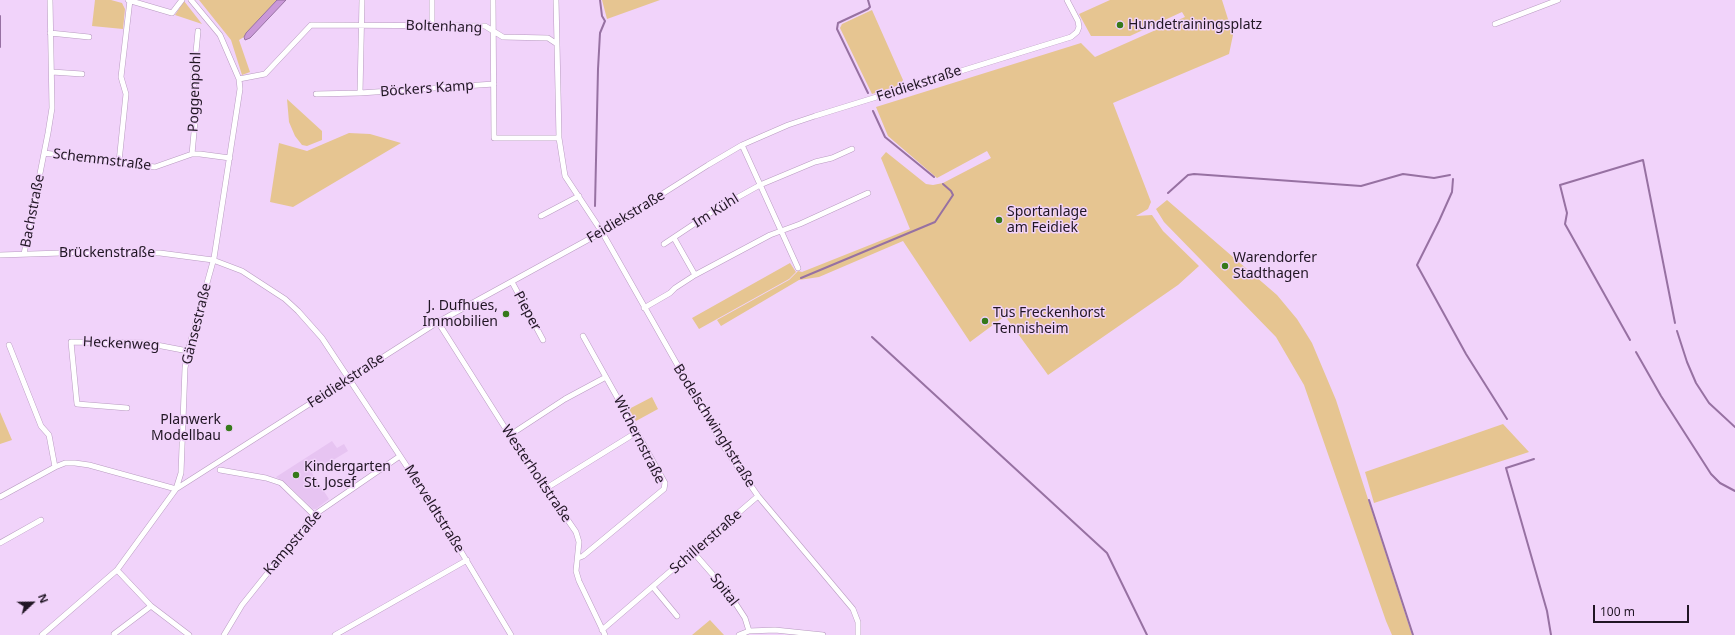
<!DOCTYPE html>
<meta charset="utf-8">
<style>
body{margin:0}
#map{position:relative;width:1735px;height:635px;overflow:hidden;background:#f1d3fa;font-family:"Noto Sans",sans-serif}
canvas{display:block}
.north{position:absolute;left:12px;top:583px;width:40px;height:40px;-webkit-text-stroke:3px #f1d3fa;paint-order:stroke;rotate:68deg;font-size:11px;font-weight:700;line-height:16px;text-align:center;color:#211624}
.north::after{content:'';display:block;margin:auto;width:14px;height:18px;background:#211624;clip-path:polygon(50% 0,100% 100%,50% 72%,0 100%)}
.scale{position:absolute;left:1593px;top:605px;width:96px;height:18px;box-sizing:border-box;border:2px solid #211624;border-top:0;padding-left:5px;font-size:12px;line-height:14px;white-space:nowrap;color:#211624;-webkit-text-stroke:3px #f1d3fa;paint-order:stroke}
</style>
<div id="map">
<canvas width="1735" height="635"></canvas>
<div class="north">N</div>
<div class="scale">100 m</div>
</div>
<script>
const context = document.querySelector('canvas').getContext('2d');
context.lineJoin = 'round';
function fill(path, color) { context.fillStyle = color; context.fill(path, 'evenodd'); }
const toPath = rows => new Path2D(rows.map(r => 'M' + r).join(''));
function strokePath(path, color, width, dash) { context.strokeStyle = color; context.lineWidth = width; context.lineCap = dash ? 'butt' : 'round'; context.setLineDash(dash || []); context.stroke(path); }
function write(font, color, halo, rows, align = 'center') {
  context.font = font + ' "Noto Sans",sans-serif'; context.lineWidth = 3; context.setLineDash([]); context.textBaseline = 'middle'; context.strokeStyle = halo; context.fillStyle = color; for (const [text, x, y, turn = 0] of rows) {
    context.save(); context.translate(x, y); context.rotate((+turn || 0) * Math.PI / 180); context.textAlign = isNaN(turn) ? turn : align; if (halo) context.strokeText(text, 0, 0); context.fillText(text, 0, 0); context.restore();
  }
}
fill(toPath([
 [332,441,337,448,344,444,348,451,312,473,329,499,316,509,313,509,288,485,276,477]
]), '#e7c4f2');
fill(toPath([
 [95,0,111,0,122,3,125,9,123,29,92,26],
 [199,0,277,0,244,37,239,40,250,72,242,75,231,40],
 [602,0,660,0,607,19],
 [1110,0,1222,0,1233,35,1229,54,1113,103,1151,202,1148,209,1136,216,1152,215,1163,231,1199,266,1178,285,1048,375,1005,316,970,342,903,241,819,277,799,280,721,326,717,320,789,280,798,271,802,272,910,229,881,158,886,152,926,184,933,185,943,183,991,158,987,151,937,178,888,136,876,107,1081,43,1095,57,1185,17,1182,12,1130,36,1091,36,1079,14],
 [184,1,202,24,175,15],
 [872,10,903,80,900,85,872,94,840,28,842,24],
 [287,99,322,131,322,140,307,146,302,145,295,136,289,122],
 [349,133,370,134,401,143,293,207,270,202,279,143,307,151],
 [1167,200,1277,295,1297,319,1312,343,1336,400,1412,635,1392,635,1386,621,1304,385,1276,337,1164,222,1156,209],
 [790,263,796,272,789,279,699,329,692,318],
 [652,397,658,409,636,421,629,409],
 [0,412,12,440,0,444],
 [1503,424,1529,452,1374,503,1365,472],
 [710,620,724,635,692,635]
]), '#e6c591');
const water = toPath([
 [277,0,286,0,250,38,245,40,244,37,246,33,277,0]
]);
fill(water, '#ca98d8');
strokePath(water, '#9771a2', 1);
strokePath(toPath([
 [0,16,0,47],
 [868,93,837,29,838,23,868,9,870,7,868,0],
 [873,111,885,137,934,177],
 [1453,179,1452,192,1439,221,1417,265,1466,354,1507,419],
 [1168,193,1188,175,1194,174,1361,186,1403,174,1434,178,1450,175],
 [595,206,598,69,600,33,605,21,602,16,600,0],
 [801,278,935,222,953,195,951,191,943,184],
 [1677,331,1687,362,1696,383,1709,403,1735,427],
 [872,337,1107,553,1147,635],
 [1630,340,1565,224,1567,213,1560,185,1643,160,1675,323],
 [1636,352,1661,396,1711,474,1720,483,1735,491],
 [1534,459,1506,468,1547,611,1551,635],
 [1369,500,1413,635]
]), '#9771a2', 2);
const street = toPath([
 [128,0,172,13,182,0],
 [362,0,360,93,494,84],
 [432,0,432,25],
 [493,0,494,138,559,138],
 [556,0,557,44],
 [1495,24,1558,0],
 [50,33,89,37],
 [52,72,82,74],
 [239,79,265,74,311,25,485,26,503,37,548,38,557,44,559,138,565,176,602,232,724,447,758,496,853,609,858,622,858,635],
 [316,94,360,93],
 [742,145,798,268],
 [44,153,155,167,192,154,200,154,230,158],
 [192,154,197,100,193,83,198,31],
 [119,162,126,94,121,77,130,0],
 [541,216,579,196],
 [674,238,695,275],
 [664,244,715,210,760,185,815,162,832,158,852,149],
 [24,254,48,133,52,108,50,0],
 [0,255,92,252,160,253,213,260,242,271,285,299,298,311,322,338,441,518,511,635],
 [512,282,543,340],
 [644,308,670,293,675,288,695,275,770,235,800,224,868,193],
 [438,322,514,442,576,532,579,542,576,571,579,581,605,635],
 [9,345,41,426,49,435,55,467],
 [127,408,77,404,71,342,146,343,188,351],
 [510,435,565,399,606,377],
 [220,470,266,478,281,483,314,515],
 [545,489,637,432],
 [0,497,55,467,65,463,75,463,89,465,176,489,438,322,602,232,708,165,742,145,788,125,815,116,1071,37,1077,32,1079,27,1078,21,1067,0],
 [0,543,41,520],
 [693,552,728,592,745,618,749,631],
 [578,558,583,556,664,489,665,483,583,336],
 [117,570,151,606,189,635],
 [653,587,677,616],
 [602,630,758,496],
 [114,634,151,606],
 [42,635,117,570,176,489,181,473,185,368,188,351,214,258,240,89,239,79,220,35,191,0],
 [224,635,242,605,314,515,400,456],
 [335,635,467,560],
 [739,635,749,631,775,630,823,635]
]);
strokePath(street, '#b89bc0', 6);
strokePath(street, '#fff', 5);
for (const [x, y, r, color] of [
 [1120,25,4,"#36791a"],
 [999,220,4,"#36791a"],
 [1225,266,4,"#36791a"],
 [506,314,4,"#36791a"],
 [985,321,4,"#36791a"],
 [229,428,4,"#36791a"],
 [296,475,4,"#36791a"]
]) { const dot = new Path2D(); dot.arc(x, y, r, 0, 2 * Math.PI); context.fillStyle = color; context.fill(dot); strokePath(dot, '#f1d3fa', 1.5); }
write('14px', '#211624', '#f1d3fa', [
 ["Hundetrainingsplatz",1128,25],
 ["Sportanlage",1007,212],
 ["am Feidiek",1007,228],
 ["Warendorfer",1233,258],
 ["Stadthagen",1233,274],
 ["J. Dufhues,",498,306,"right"],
 ["Immobilien",498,322,"right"],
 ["Tus Freckenhorst",993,313],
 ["Tennisheim",993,329],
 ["Planwerk",221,420,"right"],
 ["Modellbau",221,436,"right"],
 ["Kindergarten",304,467],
 ["St. Josef",304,483]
], 'left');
write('14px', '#211624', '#f1d3fa', [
 ["Boltenhang",444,27,2],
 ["Feidiekstraße",919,84,-18],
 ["Böckers Kamp",427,89,-4],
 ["Poggenpohl",195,92,-88],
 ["Schemmstraße",102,160,7],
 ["Bachstraße",33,211,-79],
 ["Im Kühl",716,211,-32],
 ["Feidiekstraße",626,217,-31],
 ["Brückenstraße",107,253],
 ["Pieper",527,311,62],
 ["Gänsestraße",197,324,-76],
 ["Heckenweg",121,344,3],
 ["Feidiekstraße",346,381,-33],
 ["Bodelschwinghstraße",714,426,58],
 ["Wichernstraße",639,440,63],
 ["Westerholtstraße",536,474,56],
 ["Merveldtstraße",434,509,58],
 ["Schillerstraße",706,542,-41],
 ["Kampstraße",293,543,-49],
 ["Spital",724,590,52]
]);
</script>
